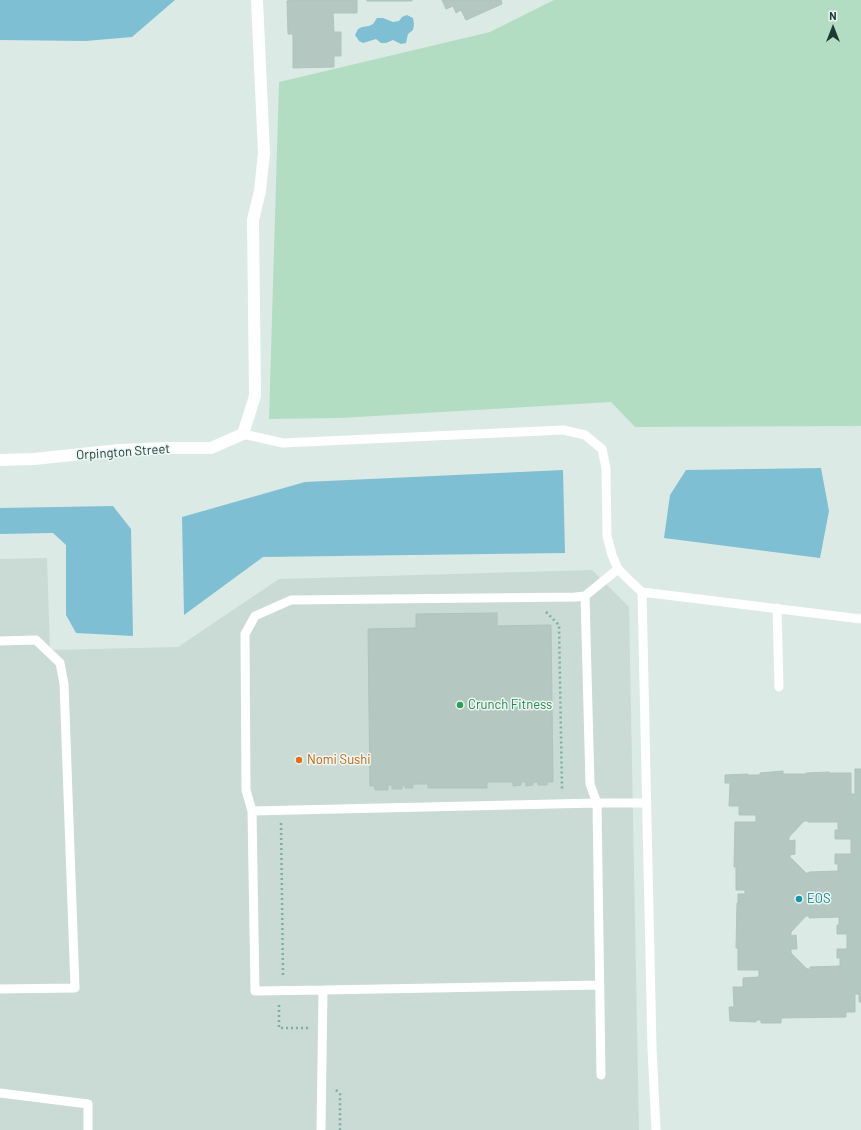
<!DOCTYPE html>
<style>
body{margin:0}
#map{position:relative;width:861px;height:1130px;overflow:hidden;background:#dceae5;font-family:Barlow,sans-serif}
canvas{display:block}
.north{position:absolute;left:813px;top:8px;width:40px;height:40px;-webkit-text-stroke:3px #ecf6f2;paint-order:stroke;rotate:0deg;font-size:11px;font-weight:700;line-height:16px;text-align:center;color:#1d3a35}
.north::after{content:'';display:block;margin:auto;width:14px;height:18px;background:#1d3a35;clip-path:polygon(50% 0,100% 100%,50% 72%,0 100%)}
</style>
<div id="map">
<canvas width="861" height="1130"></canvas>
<div class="north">N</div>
</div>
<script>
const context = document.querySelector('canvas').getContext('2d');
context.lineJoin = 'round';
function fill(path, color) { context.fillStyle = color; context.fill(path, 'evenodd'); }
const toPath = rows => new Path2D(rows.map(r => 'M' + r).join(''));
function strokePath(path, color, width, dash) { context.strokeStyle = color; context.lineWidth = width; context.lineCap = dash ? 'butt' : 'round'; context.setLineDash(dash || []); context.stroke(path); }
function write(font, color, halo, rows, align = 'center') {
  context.font = font + ' Barlow,sans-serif'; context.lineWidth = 3; context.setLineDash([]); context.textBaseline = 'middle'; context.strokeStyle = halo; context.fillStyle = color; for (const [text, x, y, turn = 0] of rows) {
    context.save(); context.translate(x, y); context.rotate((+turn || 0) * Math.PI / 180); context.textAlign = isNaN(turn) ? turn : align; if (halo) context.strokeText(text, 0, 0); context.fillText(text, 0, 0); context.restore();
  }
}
fill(toPath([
 [47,558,50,650,178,647,279,579,592,570,629,607,639,1130,0,1130,0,559]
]), '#cadad4');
fill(toPath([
 [554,0,861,0,861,426,635,427,611,402,341,418,269,419,279,82,490,32]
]), '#b3ddc2');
fill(toPath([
 [0,0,175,0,132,37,86,41,0,40],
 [407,15,413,18,414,24,413,30,408,34,406,43,401,44,393,40,386,43,381,43,376,39,363,43,359,41,355,35,358,29,362,27,369,26,373,24,377,18,383,18,393,22,399,21,402,17],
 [821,468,829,511,820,558,664,538,670,495,686,470],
 [563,470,565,553,263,557,184,615,182,517,305,482],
 [113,506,131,529,133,636,76,633,66,615,66,545,53,533,0,534,0,508]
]), '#7fbfd4');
const building = toPath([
 [291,0,357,0,357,13,333,13,334,32,341,32,341,56,334,56,334,67,293,68,293,34,288,34,287,1,291,0],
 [367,0,412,0,412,1,367,1,367,0],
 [442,0,501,0,502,4,466,20,461,10,456,13,453,6,446,9,442,0],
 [497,613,497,626,551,625,553,782,547,782,547,785,538,785,538,782,533,782,533,785,526,786,526,782,521,782,521,785,513,786,513,782,487,782,487,788,428,788,428,784,413,784,413,788,405,788,405,785,402,785,402,789,392,789,392,785,388,785,388,790,375,790,375,786,370,786,368,629,416,628,416,614,497,613],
 [855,769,861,769,861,1002,859,1002,859,994,855,994,855,1012,846,1012,846,1017,781,1018,781,1023,761,1023,761,1020,756,1020,756,1022,730,1021,729,1007,734,1007,733,987,743,987,743,978,759,977,759,970,738,970,738,948,736,948,737,903,738,903,738,894,745,894,745,890,736,890,736,867,734,867,735,822,756,822,756,815,739,815,739,806,729,806,730,783,725,783,725,775,748,774,748,775,760,775,760,773,783,771,783,774,806,774,806,773,829,772,829,773,851,773,851,794,855,794,855,769],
 [804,821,808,821,808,822,838,822,838,830,835,830,835,839,851,839,851,854,835,854,835,864,838,864,838,871,809,872,809,873,806,873,790,857,790,855,795,854,795,840,789,841,789,837,804,821],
 [806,916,809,916,809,918,839,917,839,925,837,925,837,934,847,934,847,949,837,949,837,958,840,958,840,966,810,967,810,969,807,969,791,953,791,949,797,949,796,935,791,936,791,932,806,916]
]);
fill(building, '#b4c7c1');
strokePath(building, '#aec4bd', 1);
strokePath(toPath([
 [546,612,559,625,562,789],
 [281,823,283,976],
 [279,1005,279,1028,309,1028],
 [336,1090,340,1094,340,1130]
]), '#7ab0a4', 2.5, [2, 3]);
strokePath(toPath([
 [243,434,283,443,563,430,585,435,602,449,606,468,607,536,612,555,618,569,629,580,642,592,861,619],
 [642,592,652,1048,656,1130],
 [585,596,590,784,597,803,601,1075],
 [777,608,779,687],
 [0,641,36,640,60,663,64,684,75,988,0,989],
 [252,811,597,803,647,803],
 [323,990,600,985],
 [0,1093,88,1104,88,1130],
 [321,1130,323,990,255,991,252,811,246,790,245,634,255,616,291,600,575,597,585,596,618,569]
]), '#fff', 9);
strokePath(toPath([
 [0,460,34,459,119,450,168,448,211,448,243,434,255,396,253,220,260,191,264,153,257,0]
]), '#fff', 12);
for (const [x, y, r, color] of [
 [460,705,4,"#2e9e5b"],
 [299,760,4,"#e8710a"],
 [799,899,4,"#0f9aa8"]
]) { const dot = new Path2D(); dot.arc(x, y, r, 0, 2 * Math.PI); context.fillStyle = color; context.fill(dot); strokePath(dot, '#ecf6f2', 1.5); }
write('13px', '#1d3a35', '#ecf6f2', [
 ["Orpington Street",123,452,-4]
]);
write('13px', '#27864d', '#ecf6f2', [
 ["Crunch Fitness",468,705]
], 'left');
write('13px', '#c56008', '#ecf6f2', [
 ["Nomi Sushi",307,760]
], 'left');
write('13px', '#0d838f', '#ecf6f2', [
 ["EOS",807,899]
], 'left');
</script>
